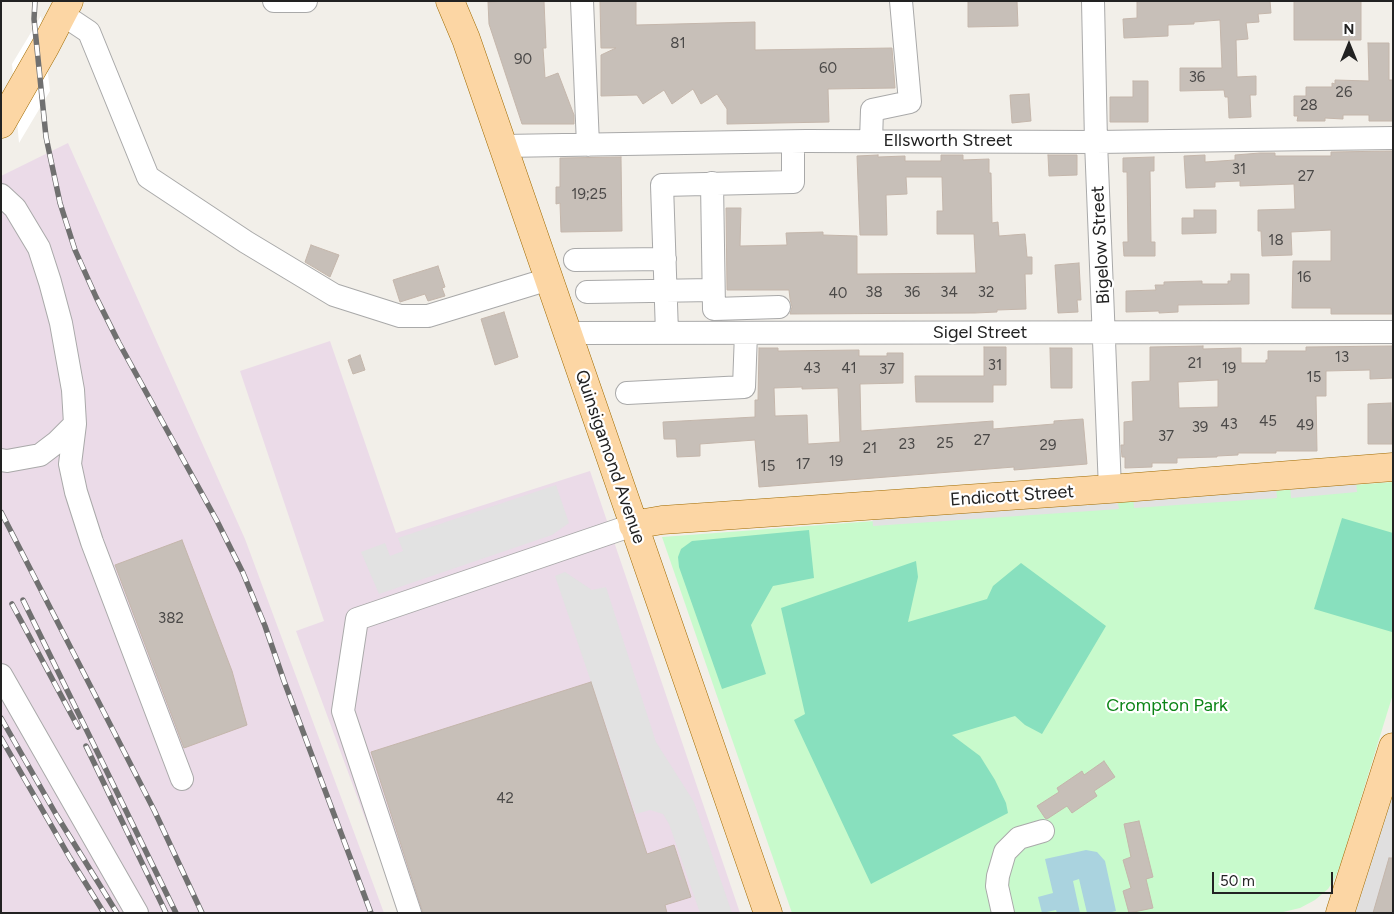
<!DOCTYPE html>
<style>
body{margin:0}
#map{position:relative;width:1394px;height:914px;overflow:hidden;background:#f2efe9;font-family:Figtree,sans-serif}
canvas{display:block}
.frame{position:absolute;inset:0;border:2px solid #222;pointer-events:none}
.north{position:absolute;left:1324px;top:20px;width:50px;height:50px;-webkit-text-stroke:4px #fff;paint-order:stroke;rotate:0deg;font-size:14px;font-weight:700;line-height:20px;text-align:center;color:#222}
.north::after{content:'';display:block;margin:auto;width:18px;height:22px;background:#222;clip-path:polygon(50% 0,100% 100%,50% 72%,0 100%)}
.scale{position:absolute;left:1212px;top:872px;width:121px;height:22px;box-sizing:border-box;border:2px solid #222;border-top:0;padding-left:6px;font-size:15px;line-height:18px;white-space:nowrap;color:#222;-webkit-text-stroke:4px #fff;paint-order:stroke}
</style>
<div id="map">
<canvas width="1394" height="914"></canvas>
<div class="frame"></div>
<div class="north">N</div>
<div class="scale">50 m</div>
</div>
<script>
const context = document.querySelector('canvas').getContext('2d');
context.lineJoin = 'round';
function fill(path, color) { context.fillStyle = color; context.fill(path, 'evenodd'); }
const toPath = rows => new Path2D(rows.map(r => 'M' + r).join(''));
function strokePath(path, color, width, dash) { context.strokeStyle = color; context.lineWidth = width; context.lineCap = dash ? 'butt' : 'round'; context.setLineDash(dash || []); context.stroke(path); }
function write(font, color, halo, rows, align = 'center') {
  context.font = font + ' Figtree,sans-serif'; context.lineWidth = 4.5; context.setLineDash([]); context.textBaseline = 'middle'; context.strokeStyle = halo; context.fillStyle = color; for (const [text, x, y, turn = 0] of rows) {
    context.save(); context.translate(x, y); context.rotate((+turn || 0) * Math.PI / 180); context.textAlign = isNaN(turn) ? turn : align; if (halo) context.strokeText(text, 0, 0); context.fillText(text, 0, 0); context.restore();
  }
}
fill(toPath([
 [1393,777,1393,913,1348,913]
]), '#e0dfdf');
fill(toPath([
 [68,143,245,539,384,913,1,913,1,176],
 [330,341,396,533,590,471,740,913,400,913,296,631,324,621,240,371]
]), '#ebdbe8');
fill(toPath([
 [1393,482,1393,694,1340,866,1334,880,1328,889,1315,900,1300,908,1279,913,792,913,662,537]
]), '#c8facc');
fill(toPath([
 [1342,518,1393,533,1392,632,1314,609],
 [809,530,814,578,773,586,751,625,766,674,722,689,679,567,678,557,681,549,692,541],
 [916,561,918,577,908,622,987,599,993,586,1021,563,1106,626,1042,734,1025,725,1015,716,952,735,980,756,995,780,1006,803,1008,813,871,884,794,720,805,714,781,608]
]), '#88e0be');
fill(toPath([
 [1356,479,1357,492,1291,498,1290,484],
 [556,485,569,523,552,535,379,594,361,552,385,543,390,556,403,551,398,538],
 [1276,485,1277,498,1134,508,1133,495],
 [1117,498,1119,509,873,526,872,515],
 [565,572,592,590,606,587,656,742,694,802,732,913,700,913,669,824,663,814,650,810,636,814,555,576]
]), '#e2e2e2');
fill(toPath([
 [1086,850,1097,852,1105,861,1116,911,1108,913,1087,913,1079,879,1073,881,1080,913,1057,913,1056,910,1042,913,1038,897,1053,893,1045,859]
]), '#aad3df');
fill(toPath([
 [41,16,50,91,19,143,12,64]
]), '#fff');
const building = toPath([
 [510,1,544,1,546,48,543,48,545,78,558,73,574,115,574,124,522,124,489,24,488,2,510,1],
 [600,1,636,1,636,25,755,22,755,50,892,48,895,88,828,89,829,122,727,124,727,109,717,94,701,104,693,89,672,104,664,90,643,104,637,95,601,96,601,55,616,48,601,48,600,1],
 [968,1,1017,1,1018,26,968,27,968,1],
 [1137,1,1270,1,1271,13,1258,14,1259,22,1246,23,1248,39,1236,40,1237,77,1256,76,1256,95,1250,95,1251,117,1229,118,1228,97,1225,97,1224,90,1180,91,1180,68,1222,68,1220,20,1194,22,1194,24,1168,25,1168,36,1124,38,1123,19,1137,18,1137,1],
 [1294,1,1361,1,1361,40,1294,40,1294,1],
 [1368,43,1389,43,1389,80,1393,80,1393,121,1369,121,1369,115,1343,115,1343,119,1325,118,1325,121,1297,121,1298,116,1294,116,1294,96,1306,96,1306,87,1332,87,1332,83,1335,84,1335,80,1369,81,1368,43],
 [1133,81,1148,81,1148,122,1110,122,1110,97,1133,97,1133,81],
 [1029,94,1031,121,1012,123,1010,95,1029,94],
 [1393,151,1393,314,1331,314,1331,308,1292,308,1293,261,1331,261,1331,230,1291,232,1292,255,1262,256,1261,231,1258,231,1258,210,1295,209,1294,184,1240,186,1240,181,1215,182,1215,187,1186,188,1184,156,1205,155,1205,162,1235,160,1235,155,1260,153,1275,153,1275,156,1331,156,1331,152,1393,151],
 [878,155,878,157,905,156,905,161,941,161,941,155,963,155,963,160,989,159,989,173,991,173,992,223,998,222,999,236,1025,234,1027,257,1032,257,1032,274,1025,274,1026,309,997,310,997,312,975,313,790,314,792,307,790,299,789,290,727,290,726,208,741,208,740,246,787,245,786,233,823,232,823,235,857,236,857,274,976,273,974,234,937,234,937,211,943,211,942,177,906,177,907,194,886,195,887,235,860,235,857,156,878,155],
 [1048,155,1077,155,1077,175,1049,176,1048,155],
 [621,157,622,231,561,232,560,203,556,204,556,187,560,187,560,158,621,157],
 [1154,157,1154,171,1150,171,1151,242,1155,242,1155,256,1124,256,1123,242,1128,242,1127,172,1123,172,1123,158,1154,157],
 [1194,210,1216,210,1216,233,1182,234,1182,218,1194,218,1194,210],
 [311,245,339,255,330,277,305,262,311,245],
 [1079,263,1081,300,1077,300,1078,312,1058,313,1055,265,1079,263],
 [438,266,445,287,442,288,445,296,428,301,425,294,400,302,393,280,438,266],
 [1231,274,1249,274,1249,304,1178,305,1178,312,1159,313,1159,311,1126,312,1126,291,1156,290,1155,285,1164,285,1164,282,1202,281,1202,284,1228,284,1228,281,1231,281,1231,274],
 [504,312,518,357,495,365,481,319,504,312],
 [1203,346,1203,349,1241,348,1241,363,1266,363,1266,360,1268,360,1268,351,1306,351,1306,347,1393,346,1393,378,1370,379,1370,370,1326,371,1326,396,1316,396,1317,451,1276,451,1276,453,1238,453,1238,455,1217,456,1217,457,1177,458,1177,463,1152,463,1152,467,1125,468,1125,457,1122,457,1121,446,1121,445,1124,445,1124,422,1133,421,1132,382,1150,381,1150,347,1203,346],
 [1218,380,1218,407,1179,408,1178,382,1218,380],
 [984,347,1006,347,1006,385,993,385,993,402,916,402,915,376,984,376,984,347],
 [759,348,778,348,778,351,859,350,859,356,887,356,887,353,903,353,903,383,860,384,861,431,993,421,993,429,1054,424,1054,421,1083,419,1087,464,1014,470,1014,467,759,487,755,440,700,444,700,456,677,457,676,439,664,439,663,422,755,417,755,400,758,400,759,348],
 [802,387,802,389,838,388,840,442,808,444,807,415,775,416,774,388,802,387],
 [1050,348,1072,348,1072,388,1051,388,1050,348],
 [360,355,365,370,353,374,348,360,360,355],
 [1391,403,1392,444,1368,444,1368,404,1391,403],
 [182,540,232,671,247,725,184,748,115,565,182,540],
 [591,682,647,854,674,845,691,897,665,905,667,913,423,913,371,752,591,682],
 [1104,761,1115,777,1094,791,1097,796,1072,813,1067,806,1047,819,1045,818,1037,806,1059,792,1057,788,1082,771,1084,775,1104,761],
 [1139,821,1153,877,1146,879,1153,908,1129,913,1123,891,1131,888,1123,860,1131,857,1124,824,1139,821],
 [1389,858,1393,858,1393,913,1373,913,1389,858]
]);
fill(building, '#c7bfb8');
strokePath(building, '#c4b6ab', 1);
const minor = toPath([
 [274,1,306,1],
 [582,1,588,145],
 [1093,1,1096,142,1110,489],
 [62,14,89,32,148,177,246,242,334,295,400,316,428,316,549,279],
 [871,141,872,110,910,102,901,1],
 [503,146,806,141,1096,142,1393,138],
 [712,183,714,309,779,307],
 [1,195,15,208,39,248,50,282,61,323,73,390,75,424,70,464,76,492,92,542,182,779],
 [575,260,665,259],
 [587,292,713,290],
 [567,333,1393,332],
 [667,333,662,185,793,182,793,142],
 [627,393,744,387,746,333],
 [1,460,7,461,40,455,57,442,75,424],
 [1,675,137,913],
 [410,913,343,711,357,619,633,525],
 [1003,913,997,886,998,876,1005,852,1019,838,1043,831]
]);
const major = toPath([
 [450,1,466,39,768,913],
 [1,124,45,47,69,1],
 [633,525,662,520,1123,488,1393,467],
 [1340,913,1393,747]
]);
strokePath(minor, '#a9a9a9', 24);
strokePath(major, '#a06b00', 29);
strokePath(minor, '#fff', 22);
strokePath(major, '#fcd6a4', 28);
const rail = toPath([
 [35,1,34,19,46,137,60,203,75,250,96,297,119,343,217,521,243,573,265,626,284,681,371,913],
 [1,512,154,810,202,913],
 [23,600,176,913],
 [12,604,78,727],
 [1,718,57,816,117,913],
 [1,738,70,858,104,913],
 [86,746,166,913]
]);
strokePath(rail, '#707070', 5.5);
strokePath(rail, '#fff', 4, [11]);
write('15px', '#4b4948', null, [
 ["81",678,44],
 ["90",523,60],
 ["60",828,69],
 ["36",1197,78],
 ["26",1344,93],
 ["28",1309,106],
 ["31",1239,170],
 ["27",1306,177],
 ["19;25",589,195],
 ["18",1276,241],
 ["16",1304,278],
 ["38",874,293],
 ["36",912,293],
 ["34",949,293],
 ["32",986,293],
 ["40",838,294],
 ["13",1342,358],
 ["21",1195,364],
 ["31",995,366],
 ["43",812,369],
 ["41",849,369],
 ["19",1229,369],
 ["37",887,370],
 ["15",1314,378],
 ["45",1268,422],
 ["43",1229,425],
 ["49",1305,426],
 ["39",1200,428],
 ["37",1166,437],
 ["27",982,441],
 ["25",945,444],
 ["23",907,445],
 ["29",1048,446],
 ["21",870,449],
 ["19",836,462],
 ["17",803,465],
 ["15",768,467],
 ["382",171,619],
 ["42",505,799]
]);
write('18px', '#222', '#fff', [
 ["Ellsworth Street",948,141],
 ["Bigelow Street",1101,245,-93],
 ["Sigel Street",980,333],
 ["Quinsigamond Avenue",610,457,71],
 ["Endicott Street",1012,496,-4]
]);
write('18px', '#0c8416', '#fff', [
 ["Crompton Park",1167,706]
]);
</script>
